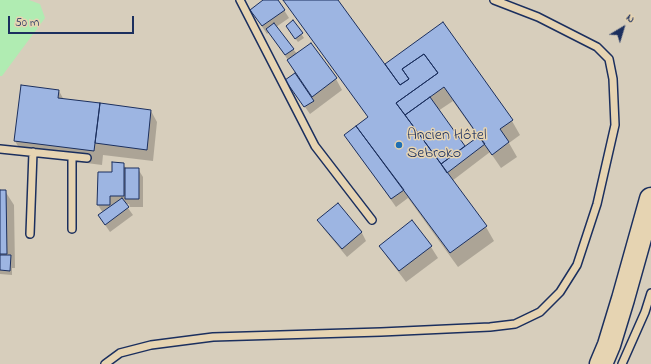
<!DOCTYPE html>
<meta charset="utf-8">
<style>
body{margin:0}
#map{position:relative;width:651px;height:364px;overflow:hidden;background:#d7cebc;font-family:"Indie Flower",sans-serif}
canvas{display:block}
.north{position:absolute;left:603px;top:8px;width:40px;height:40px;-webkit-text-stroke:3px #e6d4b2;paint-order:stroke;rotate:38deg;font-size:11px;font-weight:700;line-height:16px;text-align:center;color:#1b2f5e}
.north::after{content:'';display:block;margin:auto;width:14px;height:18px;background:#1b2f5e;clip-path:polygon(50% 0,100% 100%,50% 72%,0 100%)}
.scale{position:absolute;left:8px;top:16px;width:126px;height:18px;box-sizing:border-box;border:2px solid #1b2f5e;border-top:0;padding-left:5px;font-size:12px;line-height:14px;white-space:nowrap;color:#1b2f5e;-webkit-text-stroke:3px #e6d4b2;paint-order:stroke}
</style>
<div id="map">
<canvas width="651" height="364"></canvas>
<div class="north">N</div>
<div class="scale">50 m</div>
</div>
<script>
const context = document.querySelector('canvas').getContext('2d');
context.lineJoin = 'round';
function fill(path, color) { context.fillStyle = color; context.fill(path, 'evenodd'); }
const toPath = rows => new Path2D(rows.map(r => 'M' + r).join(''));
function strokePath(path, color, width, dash) { context.strokeStyle = color; context.lineWidth = width; context.lineCap = dash ? 'butt' : 'round'; context.setLineDash(dash || []); context.stroke(path); }
function write(font, color, halo, rows, align = 'center') {
  context.font = font + ' "Indie Flower",sans-serif'; context.lineWidth = 3; context.setLineDash([]); context.textBaseline = 'middle'; context.strokeStyle = halo; context.fillStyle = color; for (const [text, x, y, turn = 0] of rows) {
    context.save(); context.translate(x, y); context.rotate((+turn || 0) * Math.PI / 180); context.textAlign = isNaN(turn) ? turn : align; if (halo) context.strokeText(text, 0, 0); context.fillText(text, 0, 0); context.restore();
  }
}
fill(toPath([
 [0,0,29,0,40,4,45,18,2,76,0,76]
]), '#b0ecb2');
fill(toPath([
 [265,0,277,0,284,10,289,18,276,27,297,54,336,79,342,90,310,114,286,80,296,74,288,60,269,32,267,34,251,10],
 [284,0,336,0,385,65,442,24,512,121,520,135,509,143,517,157,501,168,490,152,452,181,486,227,494,241,458,267,408,198,396,207,345,135,372,120],
 [453,101,479,138,465,148,438,111],
 [293,22,304,38,298,42,289,30],
 [59,91,64,100,151,111,157,122,153,161,103,155,102,165,23,155,15,141],
 [123,164,126,169,138,169,143,177,143,207,130,207,129,204,125,204,133,215,110,232,99,216,103,213,98,205,113,173],
 [0,191,5,191,14,205,15,268,12,268,12,275,0,274],
 [338,204,362,233,366,241,347,257,323,228,319,220],
 [380,246,431,247,438,258,406,282,387,257]
]), '#0003');
const building = toPath([
 [263,0,278,0,285,10,262,26,250,10,263,0],
 [283,0,338,0,400,85,409,79,402,69,424,54,438,73,396,103,487,226,450,253,356,126,368,117,283,0],
 [293,20,303,33,295,39,286,26,293,20],
 [443,22,513,120,500,129,509,142,492,155,444,87,405,115,396,103,438,73,424,54,402,69,409,79,400,85,385,64,443,22],
 [274,23,294,49,285,55,266,29,274,23],
 [311,43,337,78,312,97,287,60,311,43],
 [295,73,314,101,304,107,285,80,295,73],
 [21,85,59,90,58,98,100,103,94,151,14,141,21,85],
 [430,97,465,146,441,164,405,115,430,97],
 [100,103,151,110,147,150,95,143,100,103],
 [356,126,404,190,391,199,344,135,356,126],
 [479,136,485,144,447,173,441,164,479,136],
 [112,162,124,163,124,196,110,196,110,205,97,205,98,172,112,172,112,162],
 [125,168,139,168,139,199,125,199,125,168],
 [0,190,6,190,7,254,0,254,0,190],
 [122,198,129,207,105,225,98,215,122,198],
 [338,203,362,232,342,249,317,220,338,203],
 [412,220,432,246,399,271,379,246,412,220],
 [0,255,11,255,10,271,0,270,0,255]
]);
fill(building, '#9db5e2');
strokePath(building, '#1b2f5e', 1);
const service = toPath([
 [240,0,315,146,372,220],
 [0,149,87,158],
 [72,229,72,157],
 [30,234,33,152],
 [105,364,120,353,151,345,213,337,381,332,490,327,515,324,540,312,560,292,577,265,597,204,615,125,613,79,609,59,597,47,538,17,494,0],
 [622,364,645,312,651,293]
]);
const primary = toPath([
 [601,364,609,345,623,299,651,199]
]);
strokePath(service, '#1b2f5e', 10);
strokePath(primary, '#1b2f5e', 25);
strokePath(service, '#e6d4b2', 7);
strokePath(primary, '#e6d4b2', 22);
for (const [x, y, r, color] of [
 [399,145,4,"#1f6fb2"]
]) { const dot = new Path2D(); dot.arc(x, y, r, 0, 2 * Math.PI); context.fillStyle = color; context.fill(dot); strokePath(dot, '#e6d4b2', 1.5); }
write('16px', '#1b2f5e', '#e6d4b2', [
 ["Ancien Hôtel",407,136],
 ["Sebroko",407,154]
], 'left');
</script>
